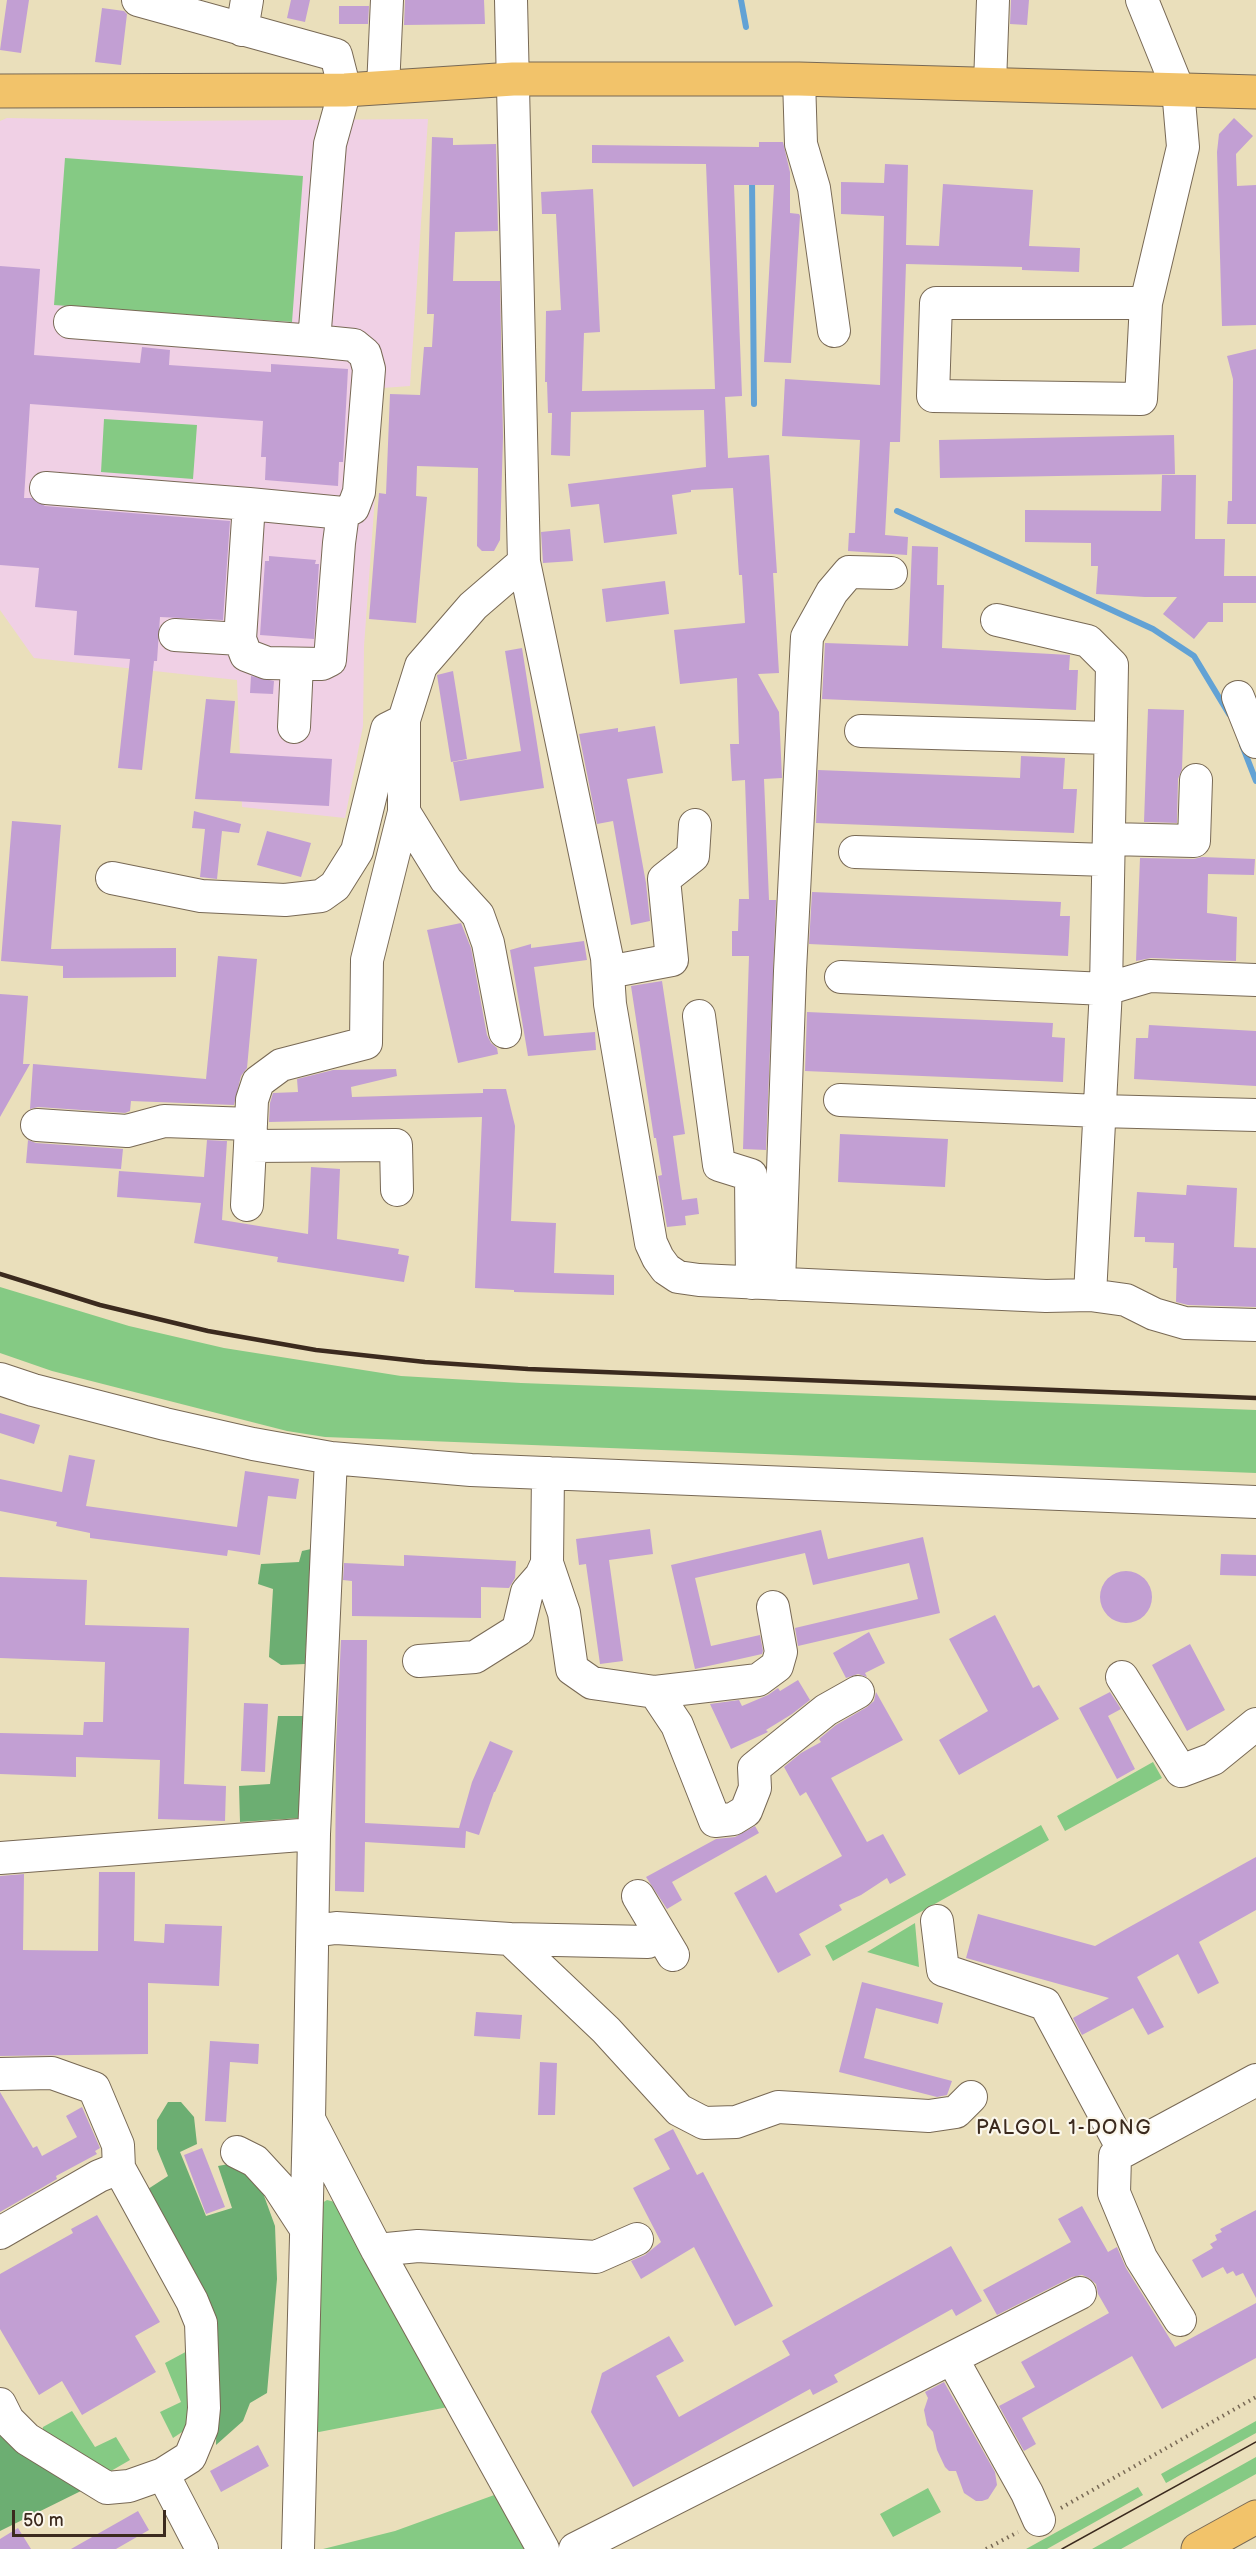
<!DOCTYPE html>
<style>
body{margin:0}
#map{position:relative;width:1256px;height:2549px;overflow:hidden;background:#eadfbb;font-family:"Balsamiq Sans",sans-serif}
canvas{display:block}
.scale{position:absolute;left:12px;top:2510px;width:154px;height:27px;box-sizing:border-box;border:3px solid #3b2a1e;border-top:0;padding-left:8px;font-size:18px;line-height:21px;white-space:nowrap;color:#3b2a1e;-webkit-text-stroke:4px #fbf7ec;paint-order:stroke}
</style>
<div id="map">
<canvas width="1256" height="2549"></canvas>
<div class="scale">50 m</div>
</div>
<script>
const context = document.querySelector('canvas').getContext('2d');
context.lineJoin = 'round';
function fill(path, color) { context.fillStyle = color; context.fill(path, 'evenodd'); }
const toPath = rows => new Path2D(rows.map(r => 'M' + r).join(''));
function strokePath(path, color, width, dash) { context.strokeStyle = color; context.lineWidth = width; context.lineCap = dash ? 'butt' : 'round'; context.setLineDash(dash || []); context.stroke(path); }
function write(font, color, halo, rows, align = 'center') {
  context.font = font + ' "Balsamiq Sans",sans-serif'; context.lineWidth = 4.5; context.setLineDash([]); context.textBaseline = 'middle'; context.strokeStyle = halo; context.fillStyle = color; for (const [text, x, y, turn = 0] of rows) {
    context.save(); context.translate(x, y); context.rotate((+turn || 0) * Math.PI / 180); context.textAlign = isNaN(turn) ? turn : align; if (halo) context.strokeText(text, 0, 0); context.fillText(text, 0, 0); context.restore();
  }
}
fill(toPath([
 [7,118,164,121,428,119,410,386,383,388,364,646,363,726,345,818,242,807,237,680,34,658,0,610,0,121]
]), '#f0d0e5');
fill(toPath([
 [65,158,303,176,292,322,54,305],
 [104,419,197,425,193,479,101,472],
 [0,1287,129,1326,224,1348,401,1376,521,1383,1256,1410,1256,1473,325,1437,287,1431,52,1371,0,1353],
 [1153,1762,1162,1778,1065,1831,1057,1816],
 [1041,1825,1049,1840,833,1961,825,1946],
 [915,1923,919,1967,867,1952],
 [327,2200,335,2202,448,2407,319,2432,315,2431,322,2203],
 [193,2348,191,2426,173,2438,160,2412,181,2402,165,2363],
 [72,2411,95,2447,116,2437,130,2460,111,2471,105,2472,42,2432,43,2427],
 [1256,2421,1256,2433,1166,2483,1161,2474],
 [1256,2457,1256,2474,1121,2549,1092,2549],
 [1138,2487,1143,2495,1047,2549,1026,2549],
 [928,2488,941,2512,893,2537,880,2514],
 [497,2494,528,2549,323,2549,395,2531]
]), '#85ca84');
fill(toPath([
 [311,1549,305,1664,281,1665,269,1657,273,1589,258,1584,261,1564,299,1562,302,1551],
 [278,1716,307,1716,300,1818,240,1822,239,1786,270,1784],
 [168,2102,181,2102,194,2117,197,2144,180,2152,206,2216,232,2208,218,2166,229,2164,246,2168,263,2193,275,2226,277,2279,267,2393,250,2403,243,2421,216,2445,217,2382,148,2189,168,2176,157,2149,157,2120],
 [0,2426,87,2488,0,2531]
]), '#6cae72');
strokePath(toPath([
 [741,0,746,27],
 [752,179,754,404],
 [897,511,1153,629,1194,656,1229,714],
 [1242,745,1256,781]
]), '#62a2d5', 6);
fill(toPath([
 [7,0,29,0,21,53,0,50],
 [291,0,310,0,305,22,287,18],
 [405,0,484,0,485,24,404,25],
 [1011,0,1029,0,1027,25,1010,24],
 [339,6,369,6,368,24,339,24],
 [102,8,124,11,127,14,121,65,95,62],
 [1234,118,1253,136,1236,154,1237,186,1256,185,1256,325,1222,326,1217,152,1219,134],
 [432,137,453,138,453,145,496,144,498,231,455,232,453,281,500,281,503,437,500,540,494,551,482,551,477,546,478,468,417,466,416,496,427,497,416,623,369,619,379,493,386,494,390,394,420,395,424,347,432,347,434,314,427,314],
 [759,142,783,142,790,172,790,213,799,214,800,216,791,363,764,362,774,185,734,185,742,396,725,397,728,458,769,455,777,573,773,573,779,673,758,674,779,712,782,778,764,779,769,900,776,900,766,1150,743,1149,749,956,732,956,732,931,738,931,739,899,749,899,745,780,732,781,730,744,739,744,737,678,680,684,674,630,745,623,742,575,739,575,733,488,691,490,691,492,672,495,677,534,604,543,599,504,571,507,568,484,706,467,704,410,571,412,570,456,551,455,552,413,548,413,547,382,545,382,546,311,561,310,556,214,542,214,541,192,593,189,600,332,584,333,582,391,715,389,706,164,592,163,592,145,759,147],
 [885,164,908,165,906,245,939,246,943,184,1033,190,1029,246,1080,248,1079,272,1022,270,1022,267,906,264,900,442,890,442,885,535,908,537,907,555,848,551,849,533,855,533,860,440,782,436,785,379,880,385,884,216,841,214,841,182,884,183],
 [0,266,40,269,34,355,140,363,142,347,170,350,169,365,271,372,271,364,348,369,343,462,339,462,338,486,265,480,266,457,261,457,263,421,30,404,24,498,32,498,45,506,230,521,223,620,160,617,157,661,154,661,142,770,118,768,130,659,74,655,77,611,35,607,39,568,0,565],
 [1256,349,1256,524,1227,524,1228,501,1232,501,1233,379,1227,356],
 [1174,435,1175,474,940,478,939,440],
 [1162,475,1196,475,1195,539,1225,539,1224,576,1256,576,1256,603,1223,603,1223,622,1208,622,1194,639,1163,614,1177,597,1145,597,1096,594,1098,566,1091,566,1091,543,1025,542,1025,510,1161,511],
 [570,529,573,561,543,563,541,532],
 [912,546,938,547,937,585,944,585,942,648,1070,655,1069,670,1078,670,1076,710,822,699,825,643,908,646],
 [269,556,316,560,315,564,319,564,314,639,260,635,265,561,269,561],
 [665,581,669,614,606,622,602,589],
 [522,648,544,788,460,801,453,762,521,751,505,651],
 [453,671,467,759,451,762,437,675],
 [251,676,274,681,273,694,250,693],
 [206,699,235,701,230,753,332,759,329,806,195,799],
 [1148,709,1184,710,1182,769,1178,779,1177,823,1144,822],
 [655,726,663,773,627,779,646,883,650,921,631,925,613,821,597,824,579,734,618,728,618,732],
 [1021,756,1065,758,1063,789,1077,789,1074,833,816,823,818,770,1020,778],
 [194,811,241,824,239,833,222,831,217,879,200,877,205,829,192,828],
 [12,821,61,825,51,949,176,948,176,977,63,978,63,966,1,961],
 [267,831,311,843,301,877,257,865],
 [1202,857,1255,859,1254,875,1208,874,1207,913,1237,917,1236,961,1151,958,1136,961,1140,858,1194,859],
 [812,892,1061,902,1060,916,1070,916,1068,956,809,944],
 [461,923,471,948,487,1035,491,1043,497,1048,498,1054,458,1063,427,930],
 [584,941,587,960,534,967,544,1036,595,1032,596,1050,528,1056,510,950,531,944,531,948],
 [218,956,257,959,247,1068,241,1076,234,1105,131,1101,130,1111,125,1113,38,1107,30,1109,33,1064,206,1079],
 [662,981,685,1134,673,1136,682,1200,697,1198,699,1214,685,1216,686,1225,667,1227,658,1176,662,1175,656,1138,654,1138,631,986],
 [0,994,28,996,23,1064,30,1064,0,1117],
 [807,1012,1053,1023,1052,1037,1065,1038,1063,1082,805,1071],
 [1149,1025,1256,1031,1256,1086,1134,1079,1136,1038,1148,1038],
 [396,1069,397,1076,351,1087,352,1097,483,1093,483,1089,506,1089,515,1126,511,1221,556,1223,554,1273,614,1275,614,1295,514,1292,514,1290,475,1288,482,1117,269,1122,270,1103,273,1093,298,1092,297,1079,333,1070],
 [840,1134,948,1139,945,1187,838,1182],
 [28,1140,36,1143,123,1149,121,1169,26,1163],
 [207,1140,227,1141,222,1220,308,1234,311,1167,340,1169,337,1239,399,1249,398,1254,409,1256,404,1282,277,1262,278,1257,194,1243,201,1203,117,1197,119,1171,204,1177],
 [1187,1185,1237,1188,1234,1247,1256,1248,1256,1307,1188,1305,1176,1302,1177,1268,1173,1268,1174,1243,1145,1242,1145,1237,1134,1237,1137,1192,1186,1195],
 [0,1413,40,1425,34,1444,0,1433],
 [69,1455,95,1460,86,1506,237,1527,245,1471,299,1479,296,1499,268,1496,260,1555,228,1550,227,1556,90,1538,90,1533,56,1526,57,1522,0,1511,0,1479,62,1492],
 [650,1529,653,1554,609,1560,623,1661,600,1664,586,1564,579,1565,576,1539],
 [821,1530,828,1559,923,1537,940,1613,798,1646,795,1628,918,1599,909,1563,813,1585,805,1553,695,1578,711,1646,760,1635,763,1651,762,1654,695,1669,671,1565],
 [1221,1554,1256,1555,1256,1576,1220,1575],
 [404,1555,516,1561,515,1578,509,1588,481,1587,481,1618,352,1616,352,1581,343,1580,344,1563,404,1566],
 '1100 1597a26 26 0 1 1 52 0a26 26 0 1 1-52 0Z',
 [0,1577,87,1580,85,1625,189,1628,184,1784,226,1786,225,1821,158,1819,160,1760,76,1757,76,1777,0,1774,0,1733,83,1735,84,1722,103,1722,105,1662,0,1658],
 [995,1615,1033,1688,1039,1685,1059,1719,959,1775,939,1740,988,1711,949,1639],
 [869,1632,885,1663,865,1673,867,1677,858,1674,846,1678,833,1653],
 [341,1640,367,1640,365,1823,459,1828,472,1782,490,1741,513,1751,495,1792,494,1792,479,1835,466,1831,465,1848,365,1842,364,1892,335,1891,336,1745],
 [1190,1644,1225,1710,1187,1731,1152,1665],
 [798,1680,810,1700,792,1714,766,1730,768,1732,731,1749,710,1704,739,1700,742,1706,768,1695,778,1688,780,1691],
 [876,1692,903,1740,831,1778,867,1842,883,1834,906,1875,890,1884,887,1878,861,1895,839,1905,842,1910,799,1934,811,1955,778,1973,734,1893,766,1875,776,1893,842,1856,806,1792,800,1796,784,1767,801,1753,821,1742,819,1739,836,1725,867,1707,874,1701],
 [1110,1692,1121,1709,1108,1716,1135,1769,1117,1779,1079,1708],
 [244,1703,268,1704,265,1772,241,1771],
 [755,1826,759,1833,672,1882,682,1900,667,1909,646,1877,716,1839,735,1837],
 [1256,1857,1256,1910,1199,1942,1219,1983,1198,1994,1178,1954,1137,1977,1164,2027,1148,2035,1133,2008,1082,2035,1073,2018,1109,1998,966,1958,978,1914,1095,1946],
 [99,1872,135,1872,134,1941,164,1943,165,1924,222,1926,219,1986,148,1983,148,2054,0,2056,0,1876,24,1874,23,1950,98,1951],
 [862,1982,943,2003,938,2024,876,2008,864,2058,952,2081,947,2095,937,2097,839,2072],
 [476,2012,522,2015,520,2039,474,2036],
 [210,2041,259,2044,258,2064,230,2062,226,2122,205,2121],
 [540,2062,557,2063,555,2115,538,2115],
 [0,2092,33,2148,37,2146,42,2156,77,2137,66,2116,82,2107,100,2148,95,2151,97,2154,56,2176,57,2179,0,2212],
 [673,2129,697,2175,703,2172,773,2306,735,2326,694,2247,641,2279,631,2261,645,2255,661,2242,633,2188,670,2169,654,2139],
 [202,2148,225,2207,206,2214,184,2155],
 [1082,2206,1108,2252,1117,2247,1126,2268,1175,2347,1256,2303,1256,2358,1162,2409,1132,2356,1022,2418,1036,2444,1024,2451,999,2406,1035,2387,1021,2362,1109,2313,1098,2294,1096,2284,1089,2278,1082,2275,1072,2277,997,2315,983,2290,1071,2242,1058,2219],
 [1256,2210,1256,2298,1243,2273,1236,2276,1233,2271,1227,2274,1223,2267,1202,2278,1192,2260,1213,2248,1210,2244,1217,2240,1215,2235,1222,2232,1220,2229],
 [97,2215,160,2322,135,2336,156,2372,82,2415,62,2381,39,2395,0,2329,0,2274,73,2233,71,2229],
 [951,2246,982,2301,956,2316,952,2309,834,2375,838,2382,813,2395,810,2389,633,2487,591,2412,602,2373,669,2336,684,2361,656,2376,679,2417,790,2355,782,2341],
 [944,2382,995,2472,997,2485,988,2499,982,2501,976,2501,964,2493,956,2471,949,2471,945,2467,937,2450,933,2432,927,2425,924,2410,928,2398,925,2392],
 [258,2445,269,2466,221,2492,210,2471],
 [138,2511,149,2530,116,2549,71,2549],
 [18,2528,31,2549,0,2549,0,2539]
]), '#c29fd3');
const minor = toPath([
 [511,0,524,562,607,958,610,1004,651,1243,658,1258,666,1269,678,1277,699,1280,1046,1296,1090,1295,1126,1300,1154,1314,1185,1323,1256,1325],
 [1142,0,1178,89,1183,147,1146,303,1141,399,933,396,936,303,1146,303],
 [242,30,247,0],
 [799,79,801,144,814,188,834,331],
 [990,84,993,0],
 [383,88,387,0],
 [70,322,314,341],
 [46,488,249,504,240,639,246,655,267,663,322,664,330,660,339,543,343,513,353,508,359,492,369,369,365,354,354,345,314,341,330,144,345,90,336,55,138,0],
 [249,504,343,513],
 [997,620,1088,641,1112,665,1106,989,1090,1295],
 [175,635,240,639],
 [1238,697,1256,742],
 [294,727,297,664],
 [861,731,1109,738],
 [1109,839,1194,841,1196,780],
 [855,852,1108,860],
 [112,878,201,896,285,900,321,896,335,886,357,851,387,729,403,721],
 [608,972,672,960,664,879,693,856,695,825],
 [841,977,1106,989,1150,976,1256,980],
 [699,1016,719,1165,751,1175,752,1283],
 [505,1032,488,943,478,915,446,880,404,812,404,720,421,666,473,606,524,562],
 [840,1100,1099,1111,1256,1115],
 [37,1125,127,1131,164,1121,251,1124],
 [397,1190,396,1145,250,1146,252,1100,258,1082,281,1065,366,1043,367,960,404,812],
 [247,1205,250,1146],
 [779,1284,790,971,807,637,832,592,849,572,891,573],
 [0,1379,33,1390,165,1424,253,1444,331,1458,471,1470,1256,1502],
 [548,1473,547,1563,564,1613,572,1669,592,1683,655,1692,677,1725,715,1821,733,1819,746,1811,755,1788,754,1768,826,1710,858,1692],
 [419,1661,475,1657,518,1630,527,1592,541,1576,547,1563],
 [1122,1677,1181,1771,1213,1759,1256,1724],
 [655,1692,758,1680,777,1666,781,1652,773,1607],
 [0,1858,314,1834],
 [638,1896,673,1955],
 [937,1921,943,1970,1045,2004,1124,2151],
 [313,1931,336,1928,510,1939,606,2030,679,2110,704,2123,736,2122,778,2107,929,2116,956,2112,971,2097],
 [510,1939,648,1942,661,1935],
 [0,2074,52,2073,94,2088,118,2145,119,2168,192,2301,201,2323,204,2408,202,2428,190,2457,163,2474,129,2486,107,2488,27,2439,8,2420,0,2404],
 [311,2123,377,2250,543,2549],
 [237,2152,255,2161,278,2186,306,2229],
 [0,2233,99,2176,119,2168],
 [377,2250,418,2246,596,2257,637,2239],
 [1180,2320,1141,2258,1114,2193,1115,2156,1256,2080],
 [950,2359,959,2371,1027,2493,1039,2520],
 [163,2474,202,2549],
 [298,2549,309,2120,314,1834,331,1458],
 [575,2549,1080,2293]
]);
const major = toPath([
 [0,91,345,90,513,79,799,79,1256,92]
]);
const highway = toPath([
 [1198,2549,1256,2517]
]);
strokePath(minor, '#786955', 34);
strokePath(major, '#786955', 35);
strokePath(highway, '#786955', 35);
strokePath(toPath([
 [1061,2508,1256,2397],
 [986,2549,1018,2532]
]), '#786955', 4, [1.5, 4.5]);
strokePath(minor, '#fff', 32);
strokePath(major, '#f2c36a', 33);
strokePath(highway, '#f2c36a', 33);
strokePath(toPath([
 [1062,2549,1256,2442]
]), '#3b2a1e', 1.5);
strokePath(toPath([
 [0,1274,100,1305,208,1331,316,1350,425,1362,528,1369,1256,1398]
]), '#3b2a1e', 4.5);
context.letterSpacing = '1.5px';
write('20px', '#3b2a1e', '#fbf7ec', [
 ["PALGOL 1-DONG",1064,2129]
]);
context.letterSpacing = '0px';
</script>
